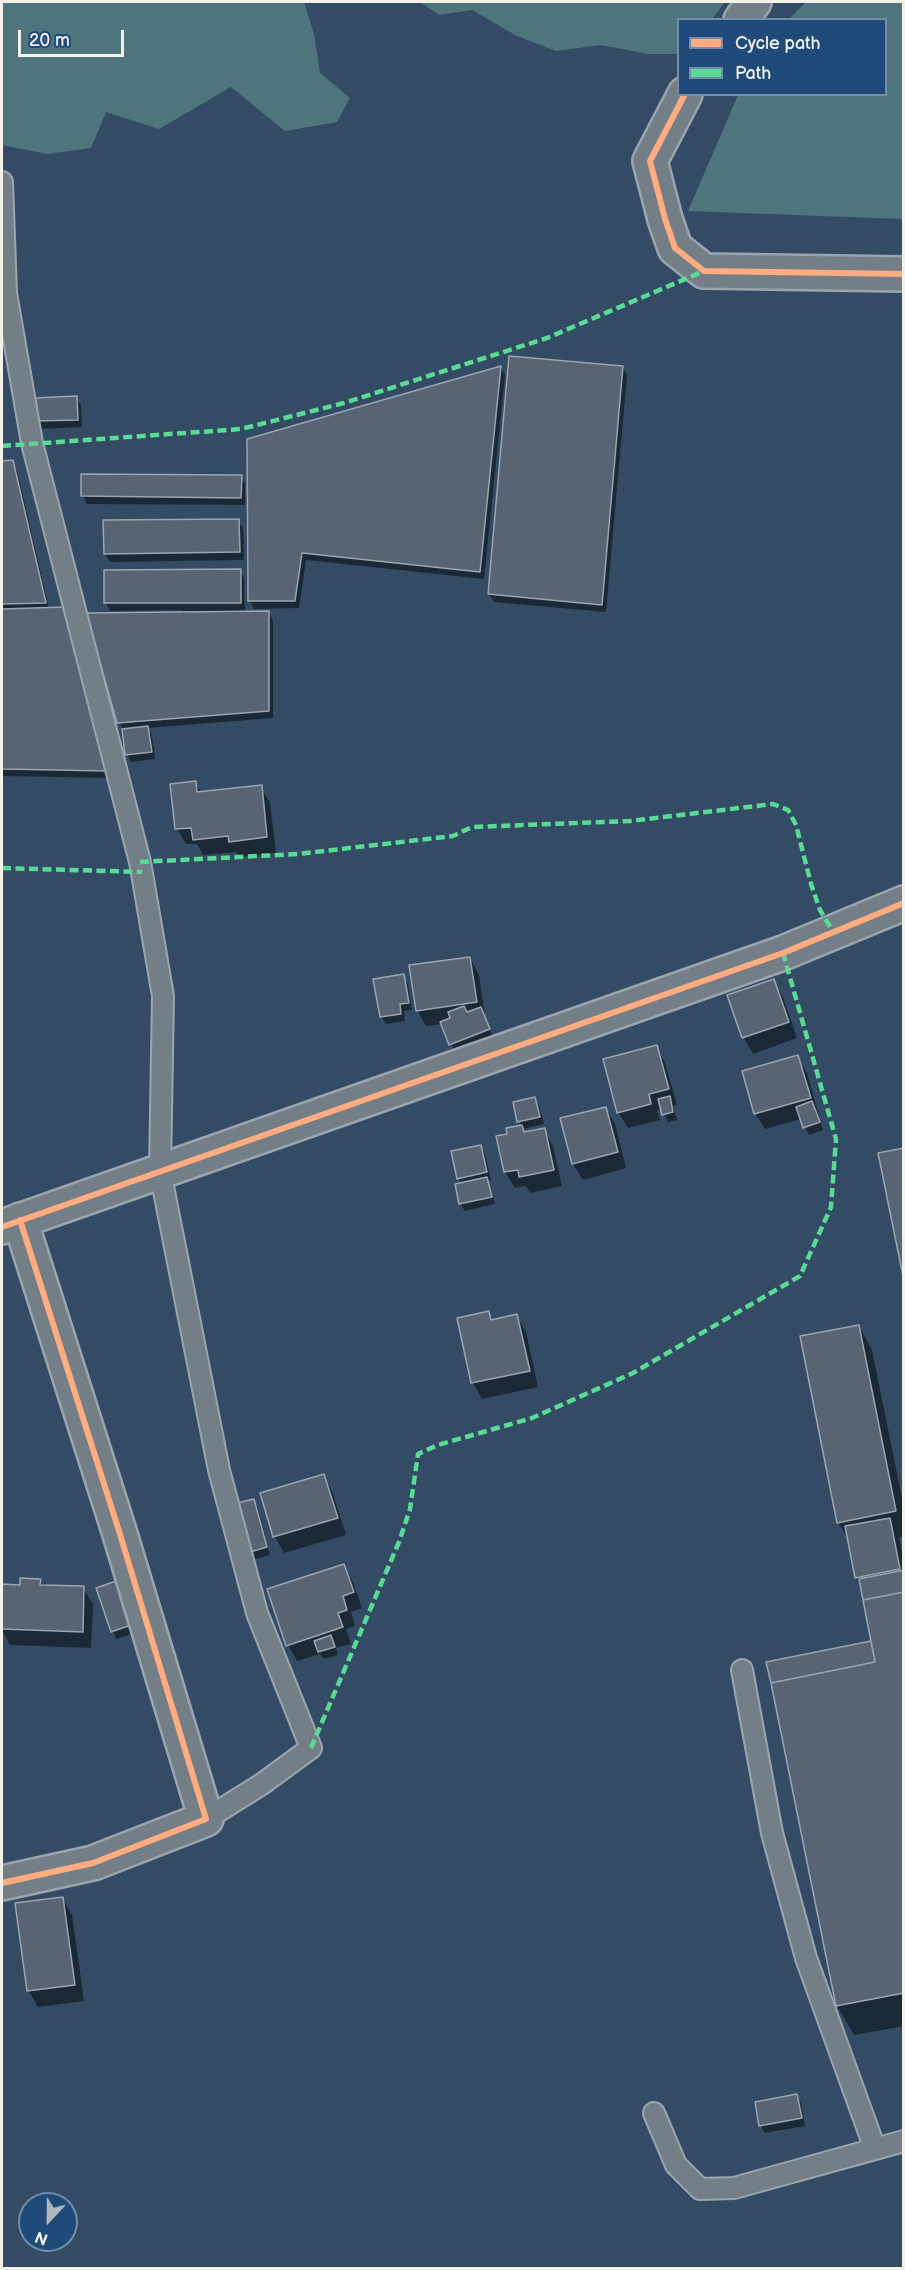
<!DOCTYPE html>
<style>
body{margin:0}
#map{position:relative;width:905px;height:2270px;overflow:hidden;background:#344b65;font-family:"Balsamiq Sans",sans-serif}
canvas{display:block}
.frame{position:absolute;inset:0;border:3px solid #f4f1e8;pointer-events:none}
.legend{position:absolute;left:677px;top:18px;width:210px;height:78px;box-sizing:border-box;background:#1f4a7a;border:2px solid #748da6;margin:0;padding:8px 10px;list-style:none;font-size:18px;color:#f4f1e8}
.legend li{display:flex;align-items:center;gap:12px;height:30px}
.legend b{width:30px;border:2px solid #748da6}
.north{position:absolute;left:18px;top:2192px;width:60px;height:60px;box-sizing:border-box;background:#1f4a7a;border:2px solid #748da6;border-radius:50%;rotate:202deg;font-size:16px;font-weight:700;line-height:24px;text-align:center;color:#f4f1e8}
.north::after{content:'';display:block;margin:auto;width:21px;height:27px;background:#b1b7ba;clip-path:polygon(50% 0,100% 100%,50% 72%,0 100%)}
.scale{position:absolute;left:18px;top:30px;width:106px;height:27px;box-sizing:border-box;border:3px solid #f4f1e8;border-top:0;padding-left:8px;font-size:18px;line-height:21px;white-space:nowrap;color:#f4f1e8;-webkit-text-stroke:4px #1f4a7a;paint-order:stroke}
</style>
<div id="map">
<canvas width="905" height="2270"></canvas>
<div class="frame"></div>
<ul class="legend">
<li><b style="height:8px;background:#ffac80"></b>Cycle path</li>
<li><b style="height:8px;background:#5adb95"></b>Path</li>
</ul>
<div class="north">N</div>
<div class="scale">20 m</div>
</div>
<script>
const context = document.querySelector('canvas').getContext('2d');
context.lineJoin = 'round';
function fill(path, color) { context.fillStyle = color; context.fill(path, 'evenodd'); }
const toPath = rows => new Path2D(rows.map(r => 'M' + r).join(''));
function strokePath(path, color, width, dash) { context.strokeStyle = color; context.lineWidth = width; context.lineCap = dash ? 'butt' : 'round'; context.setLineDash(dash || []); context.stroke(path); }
fill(toPath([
 [2,2,304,2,314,34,320,73,350,98,337,122,285,131,231,87,159,129,106,112,91,148,47,154,2,145],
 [420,2,725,2,712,19,678,20,678,54,648,54,601,45,556,51,517,36,472,10,439,15],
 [806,2,903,2,903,219,688,211,738,95,886,94,886,20,789,19]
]), '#4e757e');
fill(toPath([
 [501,368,505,375,484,579,306,560,299,608,254,609,250,601],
 [623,368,627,375,606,612,494,602,489,594],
 [76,398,81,405,82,427,41,429,36,421],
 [12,462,17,470,49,609,63,609,67,617,111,778,2,776,2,463],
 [241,477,245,484,245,505,87,504,83,496],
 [238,521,243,528,244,560,110,562,105,554],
 [240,571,244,578,245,613,268,612,273,620,273,718,148,728,152,735,155,759,131,762,127,754,124,731,119,722,183,610,110,611,106,603],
 [195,783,201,793,261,787,270,803,276,853,240,857,236,852,203,855,197,844,186,844,177,828],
 [470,958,479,975,485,1016,493,1037,455,1052,442,1024,426,1026,417,1010],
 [403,976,408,984,412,1010,404,1011,405,1021,386,1024,381,1016],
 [773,981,783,997,797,1038,753,1054,744,1038,729,996],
 [656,1047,665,1063,677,1105,673,1106,677,1120,668,1122,662,1109,657,1110,660,1120,628,1128,618,1112],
 [798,1057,807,1073,823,1130,809,1135,801,1119,765,1129,755,1113],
 [535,1099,539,1106,544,1124,523,1129,525,1133,544,1130,553,1146,562,1186,530,1193,526,1186,515,1188,505,1172,509,1135,522,1126,519,1121],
 [605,1108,615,1124,626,1168,583,1180,573,1164,562,1119],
 [481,1146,485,1154,491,1180,488,1181,495,1204,465,1211,460,1204,462,1184,458,1178],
 [489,1313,493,1321,517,1316,526,1332,538,1387,482,1399,473,1383],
 [859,1326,872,1350,904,1508,904,1536,899,1537,904,1562,904,2026,854,2035,837,2006,768,1663,872,1642,861,1586,856,1577,850,1542,838,1522],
 [323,1475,332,1491,346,1535,284,1553,275,1537,261,1494],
 [254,1500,258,1508,270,1555,255,1559,251,1551],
 [344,1566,353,1582,362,1608,351,1612,355,1626,346,1629,351,1644,336,1648,338,1655,324,1659,320,1654,297,1661,288,1645],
 [40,1580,44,1587,83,1588,93,1604,91,1648,10,1645,2,1630,2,1586,21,1586],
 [98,1589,140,1631,116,1639],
 [62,1898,72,1915,84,2001,38,2007,28,1990],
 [796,2096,801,2103,805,2126,765,2133,761,2126]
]), '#0007');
const building = toPath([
 [509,356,623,366,602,605,488,594,509,356],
 [501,366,480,572,302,553,295,601,248,601,247,439,501,366],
 [77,396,78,420,35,421,34,398,77,396],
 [13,460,46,603,2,604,2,461,13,460],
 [81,474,242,475,241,498,81,496,81,474],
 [239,519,240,552,104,554,103,520,239,519],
 [241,569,241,603,104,603,104,570,241,569],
 [64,607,108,771,2,769,2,609,64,607],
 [269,611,269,711,117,723,86,613,269,611],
 [148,726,152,752,125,755,122,729,148,726],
 [196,781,197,792,262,785,267,837,229,842,228,836,193,840,191,828,175,829,170,784,196,781],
 [470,957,477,1002,416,1011,409,965,470,957],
 [404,974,409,1003,400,1004,401,1014,380,1017,373,979,404,974],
 [774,979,789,1022,742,1038,727,995,774,979],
 [464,1006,467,1012,481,1007,490,1029,449,1045,440,1022,450,1018,448,1012,464,1006],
 [657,1045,669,1089,649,1094,651,1104,617,1113,603,1059,657,1045],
 [798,1055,811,1098,754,1114,742,1071,798,1055],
 [670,1096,673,1112,662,1115,658,1099,670,1096],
 [535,1097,540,1117,517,1122,513,1102,535,1097],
 [812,1101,820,1122,803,1128,796,1107,812,1101],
 [606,1107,618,1152,572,1164,560,1118,606,1107],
 [522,1125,524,1132,545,1128,554,1170,519,1177,518,1170,504,1172,496,1136,507,1134,506,1128,522,1125],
 [481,1145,487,1172,457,1179,451,1151,481,1145],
 [904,1148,904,1281,878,1153,904,1148],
 [487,1177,492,1197,459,1204,455,1184,487,1177],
 [489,1311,491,1320,517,1314,530,1371,471,1383,457,1318,489,1311],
 [859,1325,896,1511,837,1523,800,1336,859,1325],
 [324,1474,338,1518,273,1537,260,1493,324,1474],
 [254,1499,267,1547,250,1552,237,1503,254,1499],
 [890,1518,900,1569,855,1578,845,1526,890,1518],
 [344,1564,354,1592,343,1596,347,1610,338,1613,343,1627,286,1646,267,1589,344,1564],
 [904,1570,904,1592,863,1600,859,1579,904,1570],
 [20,1578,41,1579,40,1585,84,1586,83,1632,2,1629,2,1584,20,1585,20,1578],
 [122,1579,137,1623,111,1632,96,1588,122,1579],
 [904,1592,904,1993,836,2006,771,1683,875,1662,863,1600,904,1592],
 [331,1635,335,1647,318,1652,314,1641,331,1635],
 [871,1641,875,1662,771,1683,766,1662,871,1641],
 [63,1897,75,1985,27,1991,15,1903,63,1897],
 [797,2094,802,2118,759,2126,755,2102,797,2094]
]);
fill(building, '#586474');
strokePath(building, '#9ba5af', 1.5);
const service = toPath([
 [2,182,6,293,32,443,140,862,163,996,160,1171,219,1470,257,1613,311,1748,262,1784,206,1819],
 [742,1670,772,1833,806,1958,875,2149],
 [654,2113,676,2165,700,2189,734,2188,904,2141]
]);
const minor = toPath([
 [741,20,754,2],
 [685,94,650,161,665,219,675,248,704,271,904,274],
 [2,1227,783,953,904,903],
 [2,1883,93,1863,206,1819,119,1531,20,1220]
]);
strokePath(service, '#9ba5af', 24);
strokePath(minor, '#9ba5af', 38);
strokePath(service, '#737e87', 20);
strokePath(minor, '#737e87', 33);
strokePath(toPath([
 [2,446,241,429,344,403,547,338,704,271],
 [140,862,298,854,453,836,472,827,630,821,773,804,788,810,796,825,811,884,820,910,834,933],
 [2,868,142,872],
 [311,1748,399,1542,410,1509,418,1454,438,1445,532,1418,633,1373,800,1276,831,1207,836,1139,783,953]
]), '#5adb95', 4.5, [9, 4.5]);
strokePath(toPath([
 [685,94,650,161,665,219,675,248,704,271,904,274],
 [2,1227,783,953,904,903],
 [2,1883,93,1863,206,1819,119,1531,20,1220]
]), '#ffac80', 6);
</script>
